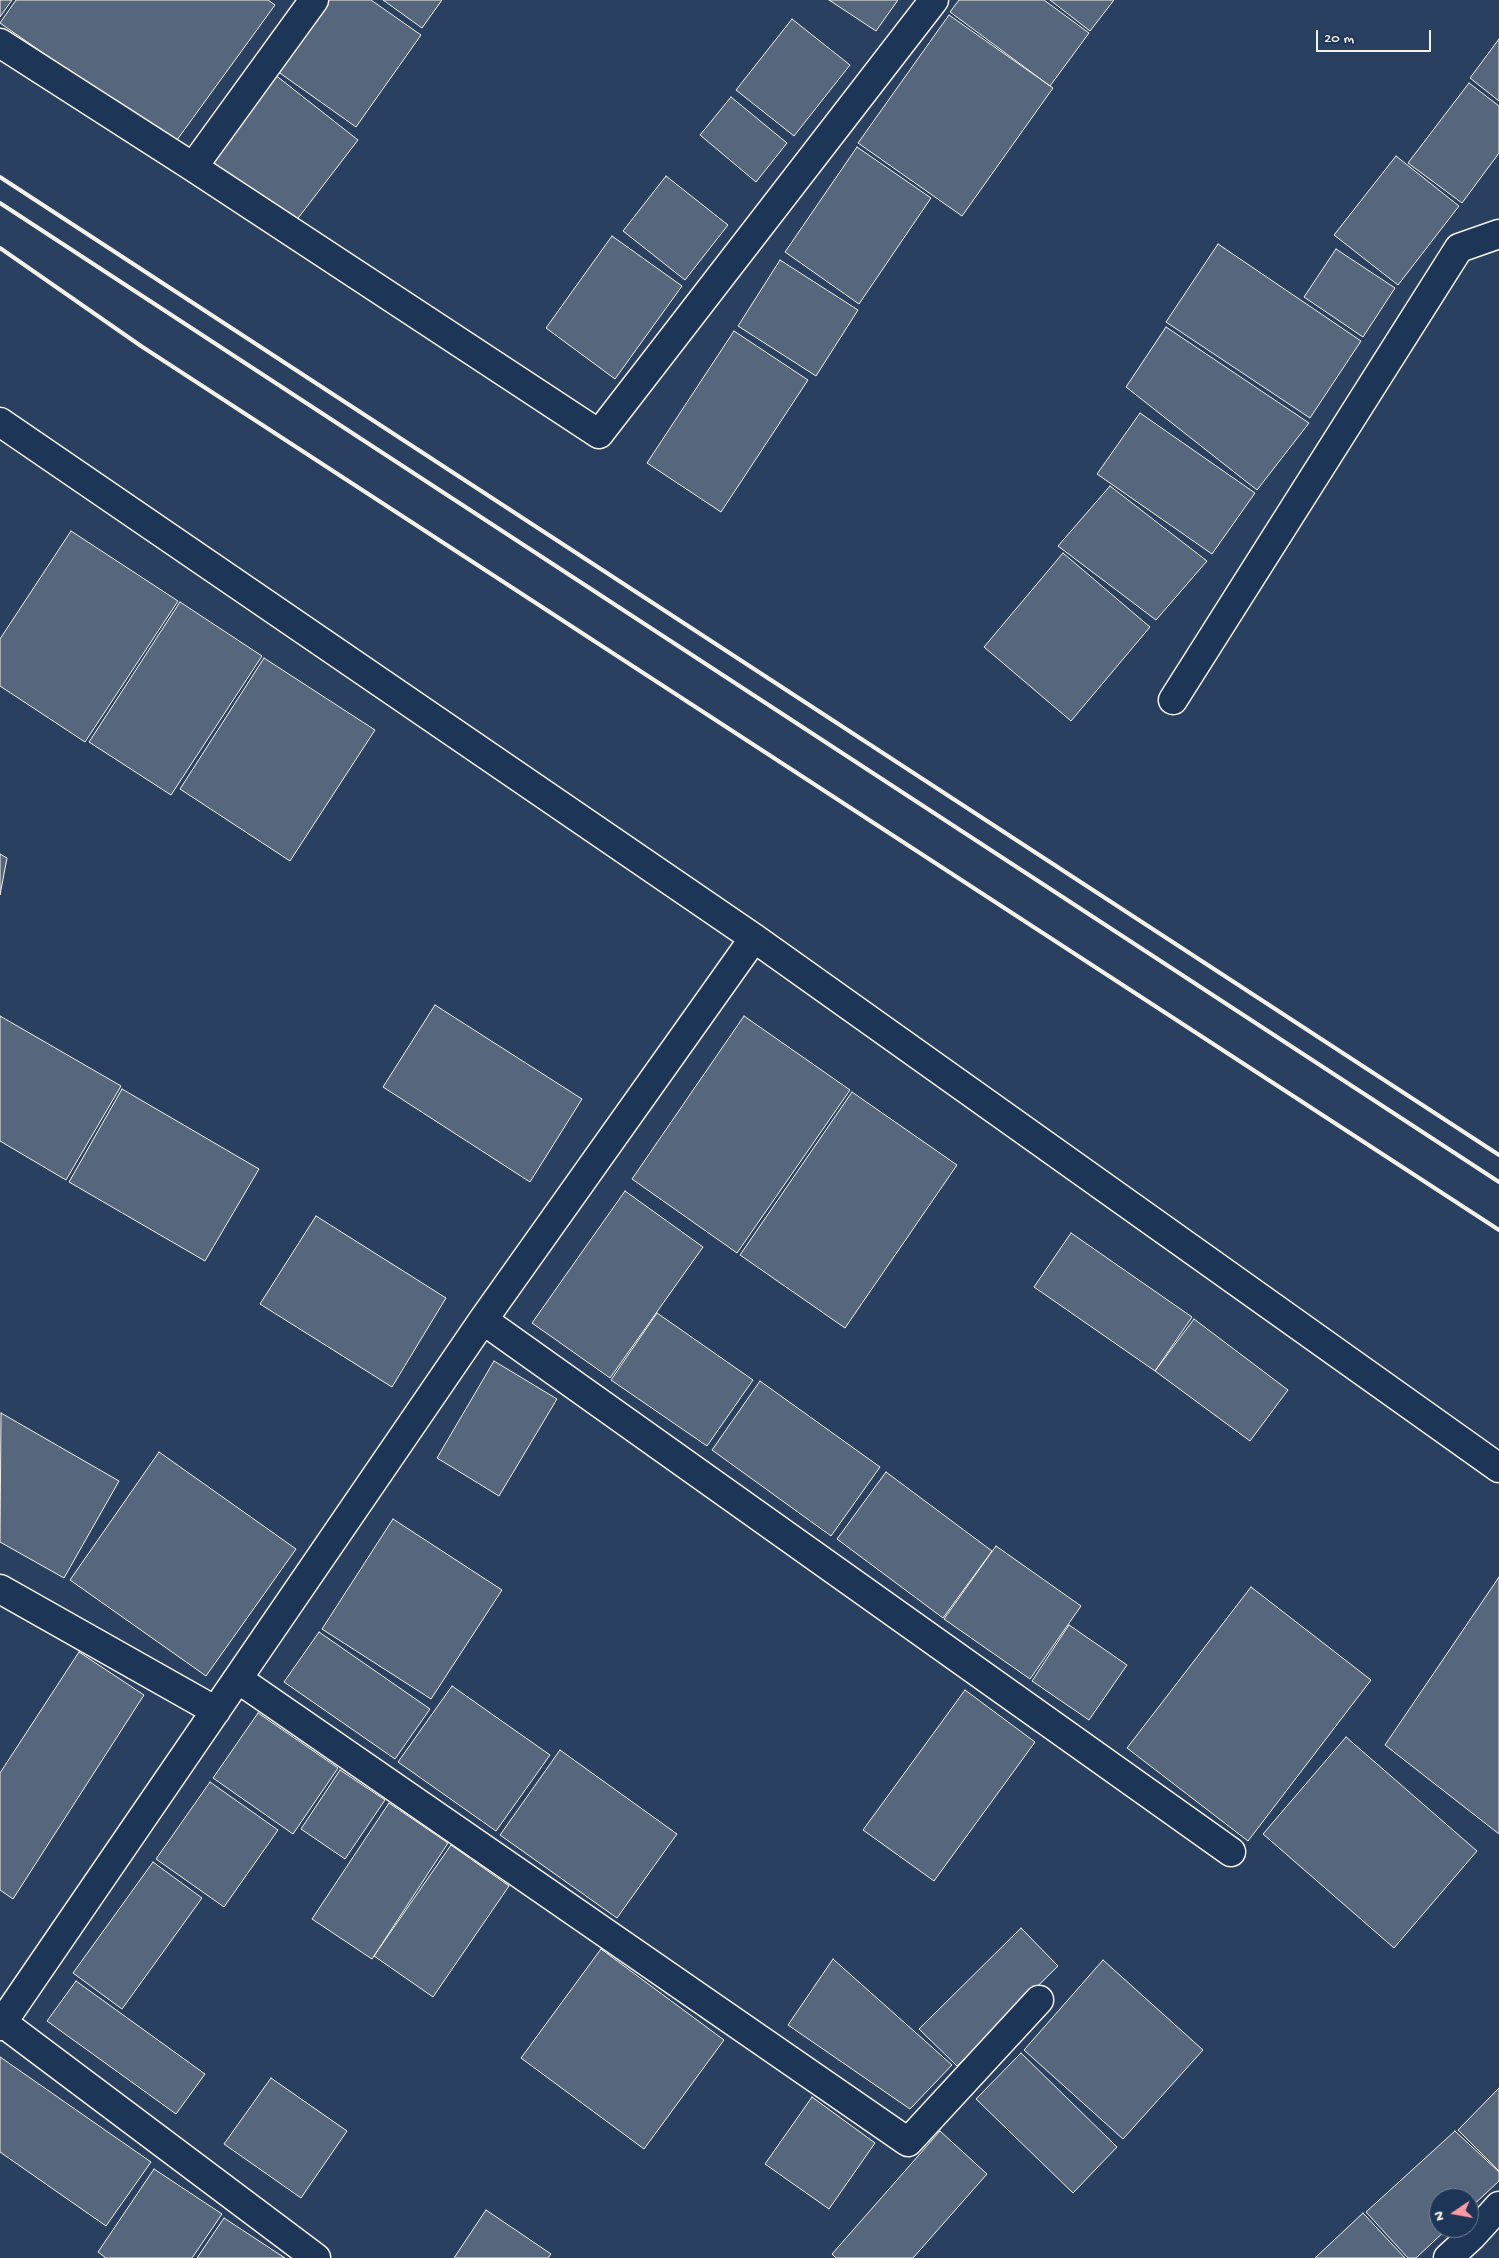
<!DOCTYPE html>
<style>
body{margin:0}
#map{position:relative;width:1499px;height:2258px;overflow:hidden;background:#2a4060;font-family:"Gochi Hand",sans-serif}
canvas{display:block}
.north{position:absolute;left:1429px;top:2188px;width:50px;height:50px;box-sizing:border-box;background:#1d3557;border:1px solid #738091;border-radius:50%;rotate:258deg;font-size:14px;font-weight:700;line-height:20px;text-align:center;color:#f4f1e8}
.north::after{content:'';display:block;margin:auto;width:18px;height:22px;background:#ff9aa2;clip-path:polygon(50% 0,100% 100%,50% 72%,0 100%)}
.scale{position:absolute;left:1316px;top:30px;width:115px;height:22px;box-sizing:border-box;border:2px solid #f4f1e8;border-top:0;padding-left:6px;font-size:15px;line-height:18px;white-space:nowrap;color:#f4f1e8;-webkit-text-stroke:4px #1d3557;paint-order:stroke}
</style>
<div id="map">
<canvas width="1499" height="2258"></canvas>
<div class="north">N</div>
<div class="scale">20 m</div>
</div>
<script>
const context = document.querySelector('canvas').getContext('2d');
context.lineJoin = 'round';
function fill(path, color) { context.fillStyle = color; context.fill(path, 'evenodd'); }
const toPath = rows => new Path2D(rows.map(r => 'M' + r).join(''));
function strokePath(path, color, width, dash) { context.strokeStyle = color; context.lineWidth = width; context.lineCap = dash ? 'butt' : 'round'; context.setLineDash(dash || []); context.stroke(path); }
const building = toPath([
 [0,0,12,0,0,17,0,0],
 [16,0,268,0,275,5,174,144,0,23,16,0],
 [326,0,371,0,421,35,356,127,277,71,326,0],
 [383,0,442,0,422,28,383,0],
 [829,0,898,0,876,31,829,0],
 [959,0,1044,0,1089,33,1050,86,950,12,959,0],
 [1050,0,1114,0,1090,31,1050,0],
 [949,15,1053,88,962,216,858,143,949,15],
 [792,19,850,65,794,136,736,90,792,19],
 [1499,39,1499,101,1470,78,1499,39],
 [274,74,358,140,292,226,208,160,274,74],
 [1469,83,1499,106,1499,153,1462,203,1408,163,1469,83],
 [731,97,787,143,756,182,700,135,731,97],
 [857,147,931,198,859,304,785,252,857,147],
 [1396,156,1459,206,1398,285,1334,235,1396,156],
 [666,176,728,225,685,280,623,231,666,176],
 [612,236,682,286,615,379,546,328,612,236],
 [1218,244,1361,341,1310,418,1166,322,1218,244],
 [1336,249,1395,288,1363,337,1304,297,1336,249],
 [780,260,858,310,816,376,738,326,780,260],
 [1166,327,1309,423,1257,490,1126,387,1166,327],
 [734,331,808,380,721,512,647,463,734,331],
 [1140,413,1255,493,1212,554,1097,474,1140,413],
 [1110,486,1207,561,1156,620,1058,546,1110,486],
 [71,531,178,601,85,742,0,686,0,639,71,531],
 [1063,553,1150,627,1071,721,984,647,1063,553],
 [180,602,262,656,171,795,89,742,180,602],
 [264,658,375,730,290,861,180,789,264,658],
 [0,854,7,858,0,895,0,854],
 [435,1005,582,1099,530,1182,383,1087,435,1005],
 [0,1016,121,1086,66,1180,0,1141,0,1016],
 [744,1016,850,1090,737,1253,632,1179,744,1016],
 [122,1089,259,1169,205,1261,69,1182,122,1089],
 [852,1092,957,1165,845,1328,740,1255,852,1092],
 [625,1191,703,1247,610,1378,532,1323,625,1191],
 [316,1216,446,1298,392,1387,260,1304,316,1216],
 [1071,1233,1192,1317,1155,1371,1034,1287,1071,1233],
 [657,1313,753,1380,707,1446,611,1380,657,1313],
 [1194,1319,1288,1390,1250,1441,1155,1371,1194,1319],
 [494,1361,557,1399,499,1496,437,1458,494,1361],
 [760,1381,880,1467,831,1536,712,1450,760,1381],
 [1,1413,119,1481,64,1578,0,1542,1,1413],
 [159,1452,296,1549,206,1676,70,1580,159,1452],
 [886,1472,992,1551,943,1618,837,1539,886,1472],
 [393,1519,502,1590,431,1699,322,1629,393,1519],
 [996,1546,1081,1606,1030,1679,944,1619,996,1546],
 [1499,1577,1499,1834,1385,1745,1499,1577],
 [1251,1587,1371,1680,1248,1841,1127,1748,1251,1587],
 [1069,1625,1127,1665,1089,1720,1032,1681,1069,1625],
 [319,1632,430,1709,395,1759,284,1682,319,1632],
 [79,1652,144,1695,13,1899,0,1890,0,1773,79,1652],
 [452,1686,550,1755,496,1831,398,1762,452,1686],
 [965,1690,1035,1742,934,1881,863,1830,965,1690],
 [258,1713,338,1768,293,1834,213,1778,258,1713],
 [1346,1737,1477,1851,1394,1948,1263,1834,1346,1737],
 [560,1750,677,1834,617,1918,500,1835,560,1750],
 [340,1770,385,1800,345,1859,301,1829,340,1770],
 [210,1782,278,1830,224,1907,156,1859,210,1782],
 [389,1803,448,1843,372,1959,312,1919,389,1803],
 [451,1845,509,1886,433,1997,374,1956,451,1845],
 [153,1862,202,1898,122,2009,73,1973,153,1862],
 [1021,1928,1058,1966,957,2066,919,2029,1021,1928],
 [601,1949,724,2040,644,2149,521,2058,601,1949],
 [833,1959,952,2065,910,2109,788,2025,833,1959],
 [1103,1960,1203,2050,1123,2139,1024,2050,1103,1960],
 [76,1981,205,2074,176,2114,47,2021,76,1981],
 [1021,2053,1117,2147,1073,2193,976,2099,1021,2053],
 [0,2057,151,2162,106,2226,0,2152,0,2057],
 [271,2078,347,2131,301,2198,224,2144,271,2078],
 [1499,2088,1499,2171,1458,2130,1499,2088],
 [812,2097,875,2143,829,2209,765,2164,812,2097],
 [940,2131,987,2174,913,2258,836,2258,832,2254,940,2131],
 [1455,2131,1499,2172,1499,2181,1469,2209,1469,2198,1439,2198,1439,2228,1448,2228,1416,2258,1408,2258,1366,2212,1455,2131],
 [154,2169,222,2214,192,2258,106,2258,98,2252,154,2169],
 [486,2210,551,2254,548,2258,454,2258,486,2210],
 [1363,2213,1405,2258,1315,2258,1363,2213],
 [224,2218,285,2258,197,2258,224,2218]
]);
fill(building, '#56677d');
strokePath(building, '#f4f1e8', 1);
const street = toPath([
 [0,43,193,167,599,434,934,0],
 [193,167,314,0],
 [0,422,754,938,1499,1468],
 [1173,700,1459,248,1499,234],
 [483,1320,1231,1852],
 [0,1589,216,1711],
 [238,1679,908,2142,1039,2000],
 [3,2023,316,2258],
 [0,2026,483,1320,754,938],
 [1448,2258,1472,2236,1499,2206]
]);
strokePath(street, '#f4f1e8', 31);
strokePath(street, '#1d3557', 28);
strokePath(toPath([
 [0,177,1499,1155],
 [0,203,1499,1182],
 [0,248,141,346,1499,1230]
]), '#f4f1e8', 4);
</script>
